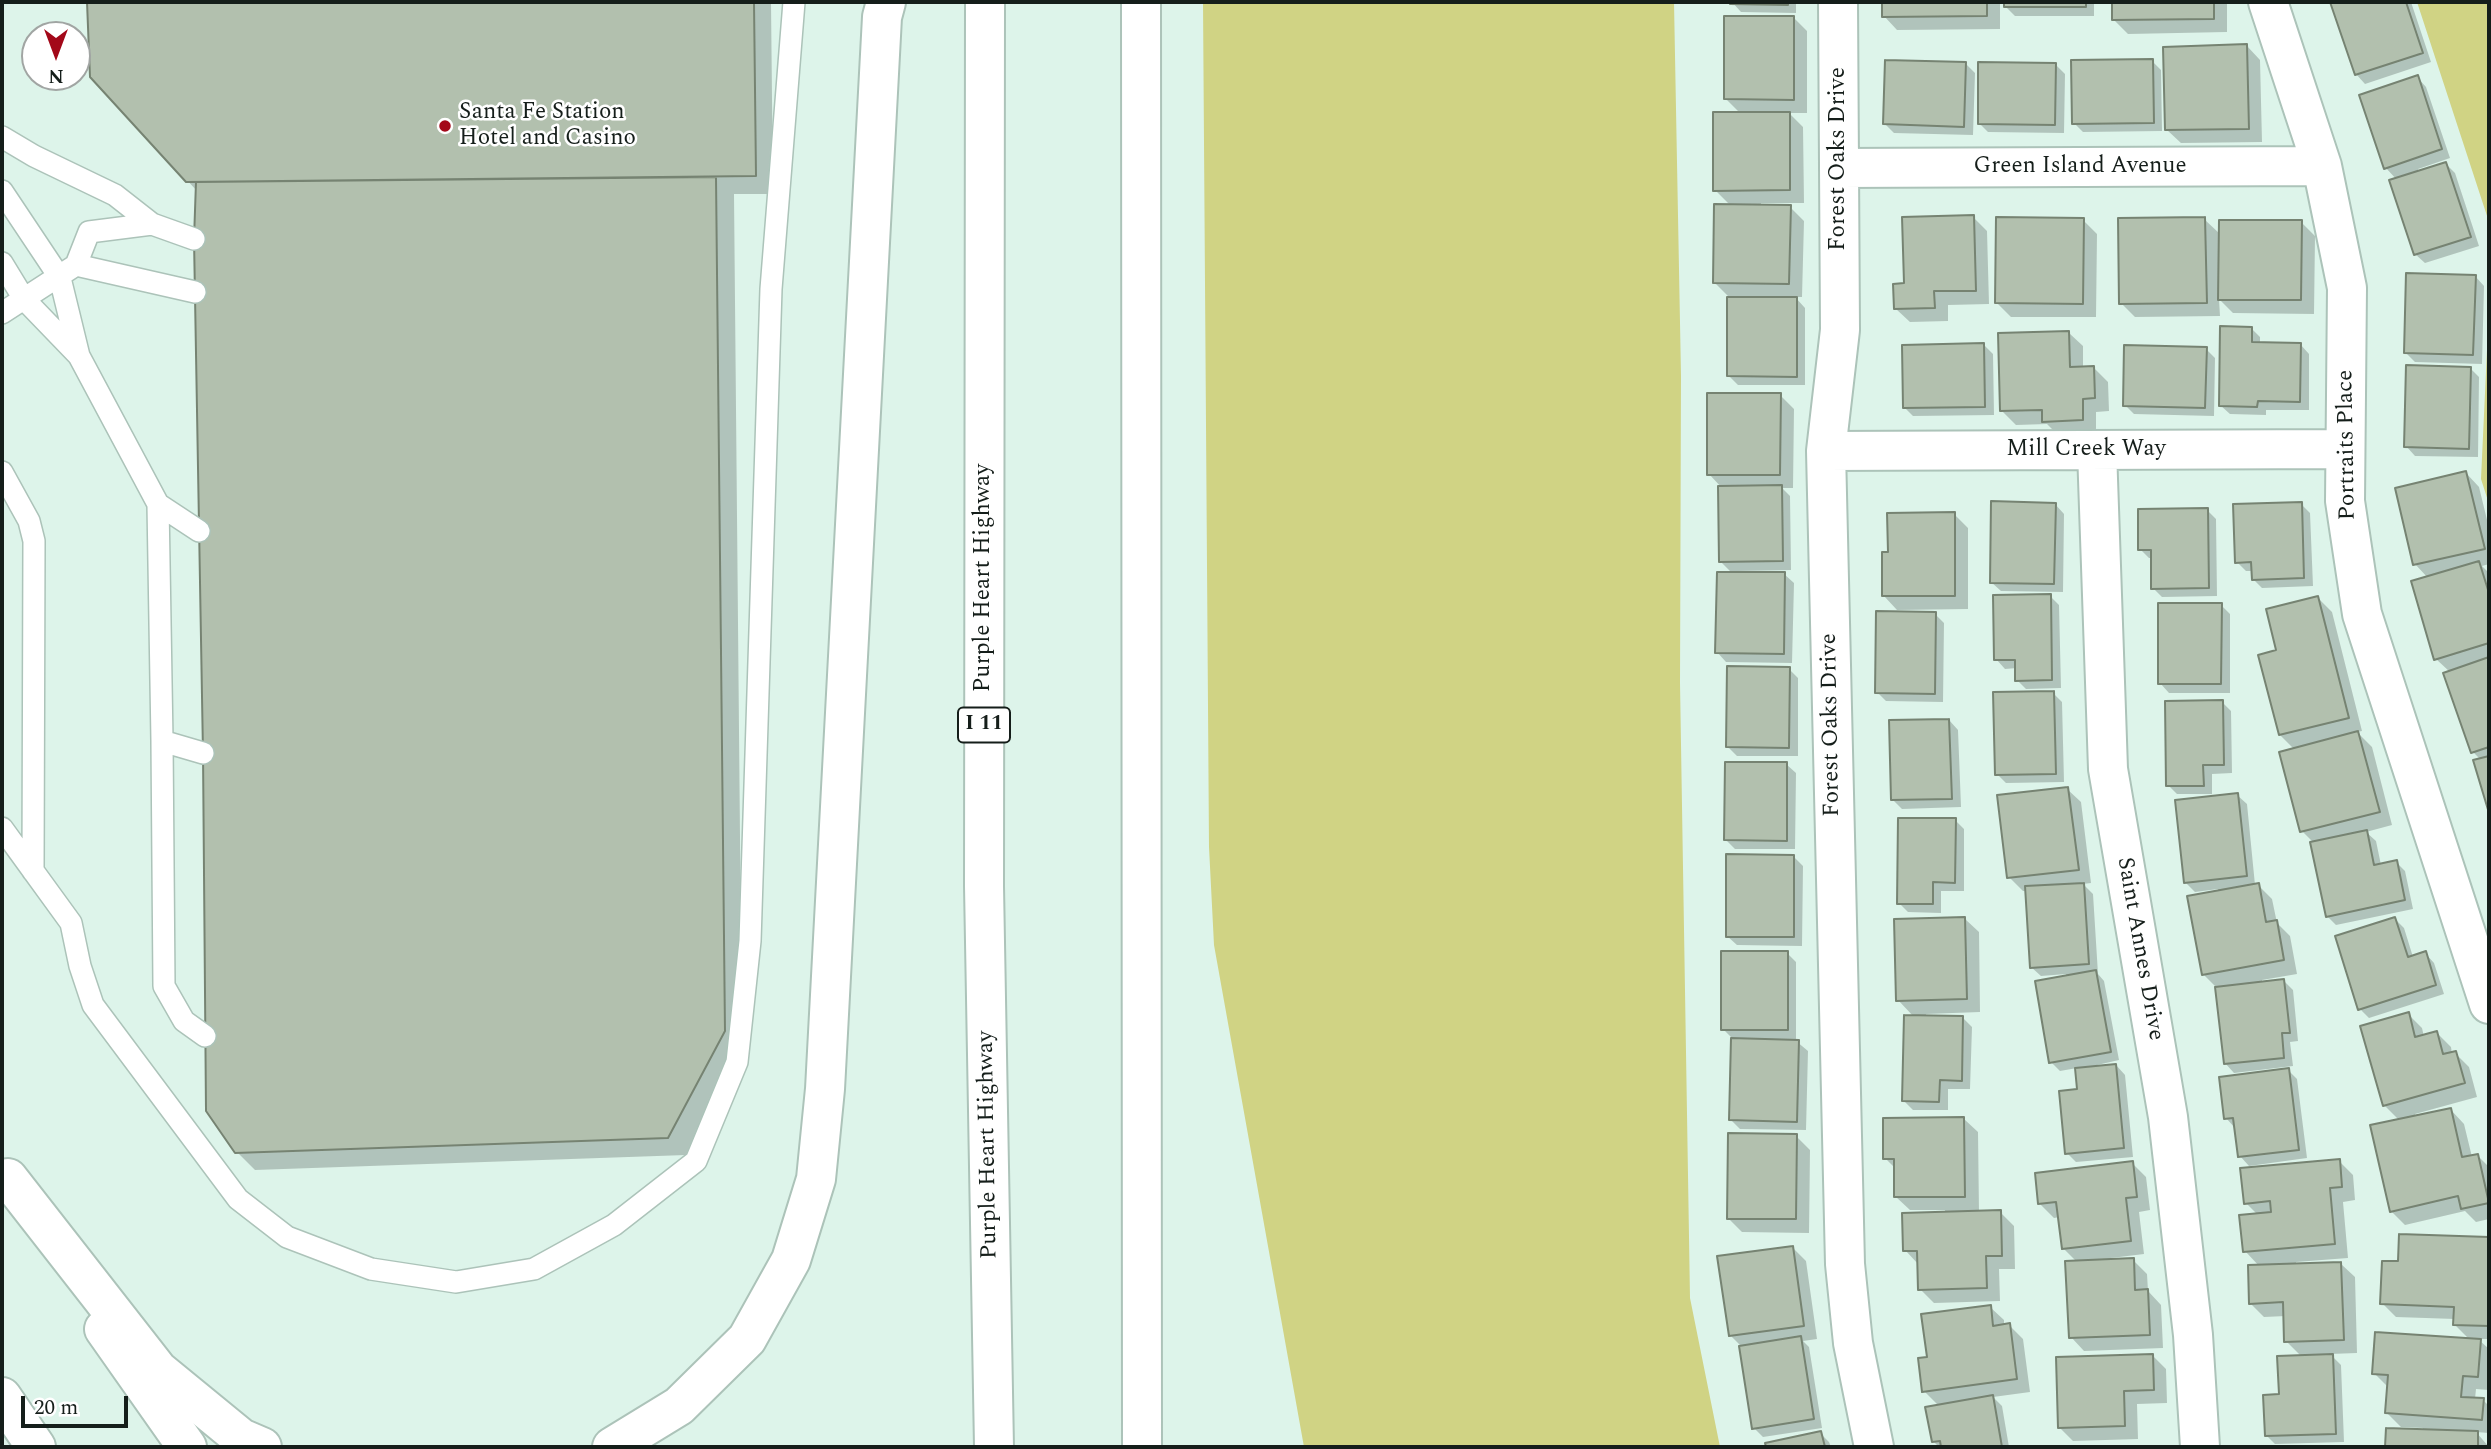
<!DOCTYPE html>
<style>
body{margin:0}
#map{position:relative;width:2491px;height:1449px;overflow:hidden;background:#ddf4ea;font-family:Spectral,serif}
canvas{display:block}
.frame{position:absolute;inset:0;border:4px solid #151e1a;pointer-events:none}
.north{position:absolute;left:21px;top:21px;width:70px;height:70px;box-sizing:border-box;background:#fff;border:2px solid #a1a5a3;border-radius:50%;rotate:180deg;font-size:19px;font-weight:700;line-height:28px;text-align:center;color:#151e1a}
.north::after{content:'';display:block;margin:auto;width:24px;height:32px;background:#a30819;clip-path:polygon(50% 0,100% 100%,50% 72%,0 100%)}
.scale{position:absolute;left:21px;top:1396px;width:107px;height:32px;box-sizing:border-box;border:4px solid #151e1a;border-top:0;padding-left:9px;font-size:21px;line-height:24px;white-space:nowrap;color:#151e1a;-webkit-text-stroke:5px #fff;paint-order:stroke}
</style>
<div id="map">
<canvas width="2491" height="1449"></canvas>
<div class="frame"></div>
<div class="north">N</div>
<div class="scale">20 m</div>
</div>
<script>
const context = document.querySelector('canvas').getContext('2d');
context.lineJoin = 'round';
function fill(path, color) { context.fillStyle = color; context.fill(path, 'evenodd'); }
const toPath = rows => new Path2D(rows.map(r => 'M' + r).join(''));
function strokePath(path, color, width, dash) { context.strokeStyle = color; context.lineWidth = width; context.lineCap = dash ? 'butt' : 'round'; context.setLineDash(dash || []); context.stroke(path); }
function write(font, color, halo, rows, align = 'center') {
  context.font = font + ' Spectral,serif'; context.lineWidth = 5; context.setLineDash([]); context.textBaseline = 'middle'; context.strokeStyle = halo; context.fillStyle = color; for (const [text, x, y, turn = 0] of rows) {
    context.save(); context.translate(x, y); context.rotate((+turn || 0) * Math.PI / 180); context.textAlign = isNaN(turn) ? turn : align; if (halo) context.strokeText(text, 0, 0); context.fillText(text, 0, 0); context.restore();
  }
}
fill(toPath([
 [1203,2,1674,2,1681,376,1680,683,1690,1298,1720,1447,1304,1447,1214,945,1209,847],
 [2417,2,2489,2,2489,222],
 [2489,307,2489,504,2481,479]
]), '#d0d384');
fill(toPath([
 [89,2,771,2,773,194,734,194,742,1050,686,1155,255,1170,236,1151,205,753,197,191,91,76],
 [1732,2,1796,2,1796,13,1741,12],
 [1883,2,2000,2,2000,29,1897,30,1884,16],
 [2006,2,2094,2,2094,16,2015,16,2006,7],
 [2113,2,2227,2,2227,32,2128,34,2114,20],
 [2332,2,2411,2,2431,62,2365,84,2356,74],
 [1793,17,1807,31,1807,113,1789,113,1803,127,1804,203,1761,203,1761,207,1790,207,1804,221,1802,297,1795,297,1805,308,1805,385,1738,385,1728,375,1729,297,1714,282,1731,206,1715,190,1741,114,1726,99],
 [2247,46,2260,60,2262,142,2181,143,2167,130],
 [2152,61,2161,70,2162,131,2083,132,2074,123],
 [1966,64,1975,73,1973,135,1894,133,1885,124],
 [2056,65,2065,74,2064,133,1988,132,1979,123],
 [2417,77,2426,87,2450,158,2418,169,2419,172,2446,164,2455,173,2479,246,2425,263,2415,254,2397,180,2386,168],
 [1973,217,1987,231,1989,304,1948,305,1948,321,1910,322,1896,309,1905,285],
 [2204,219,2220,234,2301,222,2315,236,2314,314,2233,313,2219,299,2220,316,2135,317,2121,303],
 [2083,220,2097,234,2096,317,2011,317,1997,303],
 [2475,276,2484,286,2482,364,2415,362,2406,353],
 [2251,328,2260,337,2260,344,2300,344,2309,354,2309,410,2266,410,2266,415,2230,414,2220,405],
 [2069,333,2083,346,2083,368,2094,368,2108,382,2109,411,2096,412,2096,434,2058,435,2047,424,2016,425,2002,411],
 [1984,345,1993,354,1994,415,1913,416,1904,407],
 [2206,349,2215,358,2214,416,2134,414,2125,405],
 [2470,368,2479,377,2478,457,2415,456,2406,446],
 [1780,395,1794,409,1793,488,1782,488,1790,496,1791,570,1739,571,1739,574,1784,574,1794,583,1792,663,1726,662,1717,652,1733,574,1721,562,1722,488,1709,474],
 [2466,473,2479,487,2489,528,2489,564,2482,566,2489,573,2489,807,2476,762,2481,760,2473,752,2446,674,2450,672,2436,659,2428,578,2415,564],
 [2055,504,2064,514,2063,592,2001,591,1991,582],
 [2301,504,2310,513,2313,586,2262,588,2253,579,2253,571,2246,571,2237,562],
 [2207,510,2216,519,2217,596,2162,597,2153,588,2153,558,2149,558,2140,549],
 [1954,514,1968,528,1968,609,1897,610,1884,596,1889,554],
 [2050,596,2059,605,2061,688,2026,689,2017,680,2017,668,2005,669,1996,659],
 [2318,598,2332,612,2362,731,2357,732,2372,747,2392,825,2366,832,2376,841,2381,865,2396,862,2405,871,2413,909,2336,925,2327,916,2314,843,2302,831,2295,750,2280,735,2278,651],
 [2221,605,2230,614,2230,693,2169,693,2160,683],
 [1935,614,1944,623,1943,702,1886,701,1877,692],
 [1789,669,1798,678,1798,756,1737,756,1728,747],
 [2053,693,2062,702,2064,782,2006,783,1997,774],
 [2222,702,2231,711,2232,773,2212,774,2212,794,2177,794,2168,785],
 [1949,720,1958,730,1961,807,1902,809,1893,800],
 [1786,764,1796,773,1795,849,1735,849,1726,840],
 [2067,789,2081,802,2091,883,2083,884,2093,894,2098,974,2104,981,2119,1060,2097,1065,2097,1067,2116,1065,2125,1075,2133,1157,2076,1162,2067,1153,2079,1091,2077,1068,2060,1071,2051,1062,2066,974,2041,976,2031,967,2027,891,2023,891,2009,877],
 [2237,795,2247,804,2255,885,2258,885,2272,899,2277,923,2290,936,2297,974,2262,980,2262,983,2284,981,2293,990,2298,1041,2290,1042,2293,1066,2234,1073,2225,1063,2217,988,2203,974,2218,889,2195,892,2186,883],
 [1955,820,1964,829,1964,891,1941,891,1941,913,1908,912,1899,903],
 [1794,857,1803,866,1802,946,1737,945,1727,936],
 [1965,919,1979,932,1980,1012,1926,1014,1926,1017,1963,1018,1972,1027,1970,1089,1948,1089,1948,1110,1913,1110,1904,1101,1914,1017,1898,1000],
 [2395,919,2404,928,2413,957,2425,953,2434,963,2444,994,2369,1018,2360,1009],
 [1787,953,1796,962,1796,1041,1808,1051,1806,1130,1740,1129,1731,1120,1733,1039,1723,1029],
 [2408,1014,2422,1028,2424,1037,2437,1033,2451,1047,2452,1054,2455,1053,2469,1067,2477,1097,2415,1114,2416,1117,2451,1110,2464,1124,2472,1157,2478,1156,2489,1167,2489,1219,2476,1222,2465,1211,2405,1225,2391,1211,2400,1121,2384,1105],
 [2288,1070,2297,1079,2307,1158,2249,1166,2240,1156,2235,1128,2226,1118],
 [1964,1119,1978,1132,1979,1213,2000,1212,2014,1226,2015,1269,1999,1269,2000,1301,1934,1303,1920,1289,1919,1265,1905,1250,1945,1214,1945,1210,1910,1210,1896,1197,1896,1169,1885,1158],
 [1796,1136,1810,1150,1809,1233,1742,1232,1728,1218],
 [2339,1161,2353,1175,2355,1200,2343,1202,2348,1258,2296,1262,2296,1265,2341,1264,2355,1277,2357,1353,2330,1354,2341,1365,2344,1442,2275,1444,2266,1435,2280,1396,2302,1357,2286,1341,2286,1316,2264,1317,2250,1303,2260,1267,2245,1251,2258,1215,2246,1203],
 [2132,1163,2146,1177,2150,1210,2139,1212,2144,1254,2111,1258,2112,1261,2133,1260,2147,1274,2148,1291,2161,1305,2163,1348,2084,1351,2071,1337,2077,1262,2063,1248,2060,1217,2054,1218,2040,1204],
 [2400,1236,2489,1238,2489,1339,2478,1339,2489,1349,2489,1390,2476,1389,2475,1399,2483,1400,2489,1406,2489,1433,2476,1432,2489,1447,2387,1447,2388,1430,2422,1431,2423,1428,2401,1427,2387,1413,2389,1388,2374,1373,2470,1340,2454,1324,2455,1319,2396,1317,2382,1303,2400,1263],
 [1792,1247,1806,1261,1817,1339,1803,1341,1809,1347,1822,1428,1763,1437,1754,1428,1741,1346,1731,1336],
 [1990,1307,2004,1320,2004,1326,2009,1325,2023,1339,2030,1392,1993,1397,2002,1406,2009,1447,1939,1447,1933,1441,1939,1406,1924,1391,1929,1359],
 [2152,1355,2166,1369,2167,1403,2137,1404,2138,1439,2073,1441,2059,1427],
 [1820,1433,1829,1442,1831,1447,1768,1447,1767,1444]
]), '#0003');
const building = toPath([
 [87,2,754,2,756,176,186,182,90,77,87,2],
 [1730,2,1788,2,1788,5,1730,4,1730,2],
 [1882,2,1987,2,1987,16,1882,17,1882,2],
 [2004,2,2086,2,2086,7,2004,7,2004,2],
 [2112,2,2214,2,2214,19,2112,20,2112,2],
 [2330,2,2406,2,2423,53,2355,75,2330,2],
 [1724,16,1794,16,1794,100,1724,99,1724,16],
 [2247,44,2249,129,2165,130,2163,47,2247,44],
 [2153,59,2154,123,2072,124,2071,60,2153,59],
 [1885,60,1966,62,1964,127,1883,124,1885,60],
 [1978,62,2056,63,2055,125,1978,124,1978,62],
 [2418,75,2442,149,2384,169,2359,95,2418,75],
 [1713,112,1790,112,1790,190,1713,191,1713,112],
 [2446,162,2471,237,2414,255,2389,180,2446,162],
 [716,177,725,1031,668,1138,235,1153,206,1111,203,753,194,239,196,182,716,177],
 [1714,204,1791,205,1789,284,1713,283,1714,204],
 [1974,215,1976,291,1934,291,1935,308,1894,309,1893,284,1904,283,1902,217,1974,215],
 [1996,217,2084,218,2083,304,1995,303,1996,217],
 [2205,217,2207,303,2119,304,2118,218,2205,217],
 [2219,220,2302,220,2301,300,2218,300,2219,220],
 [2406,273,2476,275,2473,355,2404,353,2406,273],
 [1727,297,1797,297,1797,377,1727,376,1727,297],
 [2220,326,2252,327,2252,342,2301,343,2300,402,2258,401,2257,407,2219,406,2220,326],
 [2069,331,2070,367,2094,366,2095,398,2083,399,2083,420,2042,422,2042,410,2000,411,1998,333,2069,331],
 [1984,343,1985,407,1903,408,1902,345,1984,343],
 [2124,345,2207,347,2205,408,2123,406,2124,345],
 [2406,365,2471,367,2469,449,2404,447,2406,365],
 [1707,393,1781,393,1780,475,1707,475,1707,393],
 [2466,471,2485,549,2413,565,2395,488,2466,471],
 [1782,485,1783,561,1719,562,1718,486,1782,485],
 [1991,501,2056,503,2054,584,1990,583,1991,501],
 [2302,502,2304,578,2252,580,2251,562,2235,563,2233,504,2302,502],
 [2208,508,2209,588,2151,589,2151,550,2138,550,2138,509,2208,508],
 [1955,512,1955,596,1882,596,1882,552,1888,552,1887,513,1955,512],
 [2479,561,2489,593,2489,643,2434,660,2411,581,2479,561],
 [1717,572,1785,572,1784,654,1715,653,1717,572],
 [2051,594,2052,680,2015,681,2015,660,1994,660,1993,595,2051,594],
 [2318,596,2349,718,2279,735,2258,655,2276,650,2266,609,2318,596],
 [2158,603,2222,603,2221,684,2158,684,2158,603],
 [1876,611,1936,612,1935,694,1875,693,1876,611],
 [2489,657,2489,747,2471,753,2443,673,2489,657],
 [1727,666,1790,667,1789,748,1726,747,1727,666],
 [2054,691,2056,774,1995,775,1993,692,2054,691],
 [2223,700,2224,765,2203,765,2204,786,2166,786,2165,701,2223,700],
 [1949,719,1952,799,1891,800,1889,720,1949,719],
 [2358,731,2380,812,2300,832,2279,752,2358,731],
 [2489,756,2489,813,2473,760,2489,756],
 [1725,762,1787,762,1787,841,1724,840,1725,762],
 [2068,787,2079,870,2007,878,1997,795,2068,787],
 [2238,793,2247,876,2184,883,2175,800,2238,793],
 [1898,818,1956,818,1955,883,1933,882,1933,904,1897,904,1898,818],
 [2367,830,2374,865,2397,860,2405,900,2326,917,2310,842,2367,830],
 [1726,854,1794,855,1794,937,1726,937,1726,854],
 [2084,883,2089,964,2030,968,2025,886,2084,883],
 [2259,883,2266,922,2277,920,2284,960,2202,975,2187,896,2259,883],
 [1965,917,1967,999,1896,1001,1894,919,1965,917],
 [2395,917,2408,957,2426,951,2436,985,2358,1010,2335,936,2395,917],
 [1721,951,1788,951,1788,1030,1721,1030,1721,951],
 [2096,970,2111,1052,2049,1063,2035,981,2096,970],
 [2284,979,2290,1033,2282,1033,2284,1058,2224,1064,2215,987,2284,979],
 [2409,1012,2415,1037,2437,1031,2443,1054,2456,1051,2465,1083,2383,1106,2360,1026,2409,1012],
 [1904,1015,1963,1016,1962,1081,1940,1080,1939,1102,1902,1101,1904,1015],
 [1731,1038,1799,1040,1797,1122,1729,1120,1731,1038],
 [2116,1064,2124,1148,2065,1154,2059,1091,2077,1089,2075,1068,2116,1064],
 [2289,1068,2299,1150,2238,1157,2233,1118,2224,1119,2219,1077,2289,1068],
 [2451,1108,2462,1157,2478,1154,2489,1203,2461,1209,2458,1196,2390,1212,2370,1125,2451,1108],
 [1964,1117,1965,1197,1894,1197,1894,1159,1883,1159,1883,1118,1964,1117],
 [1728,1133,1797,1134,1796,1219,1727,1219,1728,1133],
 [2340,1159,2342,1187,2330,1188,2335,1244,2243,1252,2239,1215,2271,1212,2270,1201,2244,1204,2240,1168,2340,1159],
 [2133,1161,2137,1197,2126,1198,2131,1241,2062,1249,2056,1202,2038,1204,2035,1173,2133,1161],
 [2001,1210,2002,1256,1986,1256,1987,1288,1918,1290,1917,1251,1903,1251,1902,1213,2001,1210],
 [2399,1234,2489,1237,2489,1326,2453,1325,2454,1307,2380,1304,2382,1261,2398,1261,2399,1234],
 [1793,1246,1804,1326,1729,1336,1717,1256,1793,1246],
 [2134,1258,2135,1290,2148,1289,2150,1335,2069,1338,2065,1261,2134,1258],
 [2341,1262,2344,1340,2284,1342,2283,1302,2249,1304,2248,1265,2341,1262],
 [1991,1305,1993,1326,2010,1323,2017,1379,1922,1392,1918,1358,1927,1357,1921,1314,1991,1305],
 [2375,1332,2481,1339,2478,1377,2463,1376,2461,1397,2484,1398,2482,1420,2385,1413,2388,1375,2372,1374,2375,1332],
 [1801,1336,1814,1419,1752,1429,1739,1346,1801,1336],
 [2153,1354,2154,1390,2124,1391,2125,1426,2058,1428,2056,1357,2153,1354],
 [2333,1354,2336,1434,2265,1436,2263,1395,2279,1394,2277,1356,2333,1354],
 [1993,1395,2002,1447,1941,1447,1940,1441,1932,1442,1925,1407,1993,1395],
 [2386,1428,2478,1431,2478,1447,2385,1447,2386,1428],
 [1821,1431,1825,1447,1766,1447,1765,1443,1821,1431]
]);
fill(building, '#b2c0ae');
strokePath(building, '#768372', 2);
const service = toPath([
 [2,137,34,156,115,195,152,224,194,239],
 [2,191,60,278,79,356,24,299,2,263],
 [76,265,195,292],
 [2,313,76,265,89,232,152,224],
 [79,356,158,504,199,531],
 [2,472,29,521,34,541,33,871],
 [158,504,162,741,203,753],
 [162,741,164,986,184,1021,205,1036],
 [2,828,71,923,80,966,93,1005,238,1199,287,1237,371,1269,456,1282,534,1269,614,1225,696,1161,737,1062,750,941,771,289,794,2]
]);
const minor = toPath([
 [1838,2,1840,330,1826,451,1845,1264,1853,1343,1874,1447],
 [2268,2,2322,166,2347,288,2345,501,2362,614,2489,1004],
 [1839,168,2322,166],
 [2097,450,2108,769,2168,1117,2193,1335,2200,1447],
 [1826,451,2345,449]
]);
const primary = toPath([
 [104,1329,187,1447],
 [2,1397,36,1447]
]);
const motorway = toPath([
 [985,2,984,886,994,1447],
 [1141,2,1142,1447],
 [8,1178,158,1370,241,1438,262,1447],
 [612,1447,679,1406,747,1339,791,1260,816,1179,825,1089,882,17,886,2]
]);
strokePath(service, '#acc3b9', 24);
strokePath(minor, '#acc3b9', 42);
strokePath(primary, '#acc3b9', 42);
strokePath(motorway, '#acc3b9', 42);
strokePath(service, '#fff', 21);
strokePath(minor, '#fff', 38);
strokePath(primary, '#fff', 38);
strokePath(motorway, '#fff', 38);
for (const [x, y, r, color] of [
 [445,126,7,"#a30819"]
]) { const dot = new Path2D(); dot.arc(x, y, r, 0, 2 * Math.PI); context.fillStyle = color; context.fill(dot); strokePath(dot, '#fff', 2.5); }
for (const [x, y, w] of [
 [984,725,52]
]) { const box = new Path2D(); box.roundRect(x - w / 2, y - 17.5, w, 35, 5); context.fillStyle = '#fff'; context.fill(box); strokePath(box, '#151e1a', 2); }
write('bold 21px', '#151e1a', null, [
 ["I 11",984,725]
]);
write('23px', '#151e1a', '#fff', [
 ["Santa Fe Station",459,113],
 ["Hotel and Casino",459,139]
], 'left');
write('23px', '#151e1a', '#fff', [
 ["Forest Oaks Drive",1839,159,-90],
 ["Green Island Avenue",2080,167],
 ["Portraits Place",2348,445,-91],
 ["Mill Creek Way",2086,450],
 ["Purple Heart Highway",984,578,-90],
 ["Forest Oaks Drive",1832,725,-91],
 ["Saint Annes Drive",2139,949,80],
 ["Purple Heart Highway",989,1145,-91]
]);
</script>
